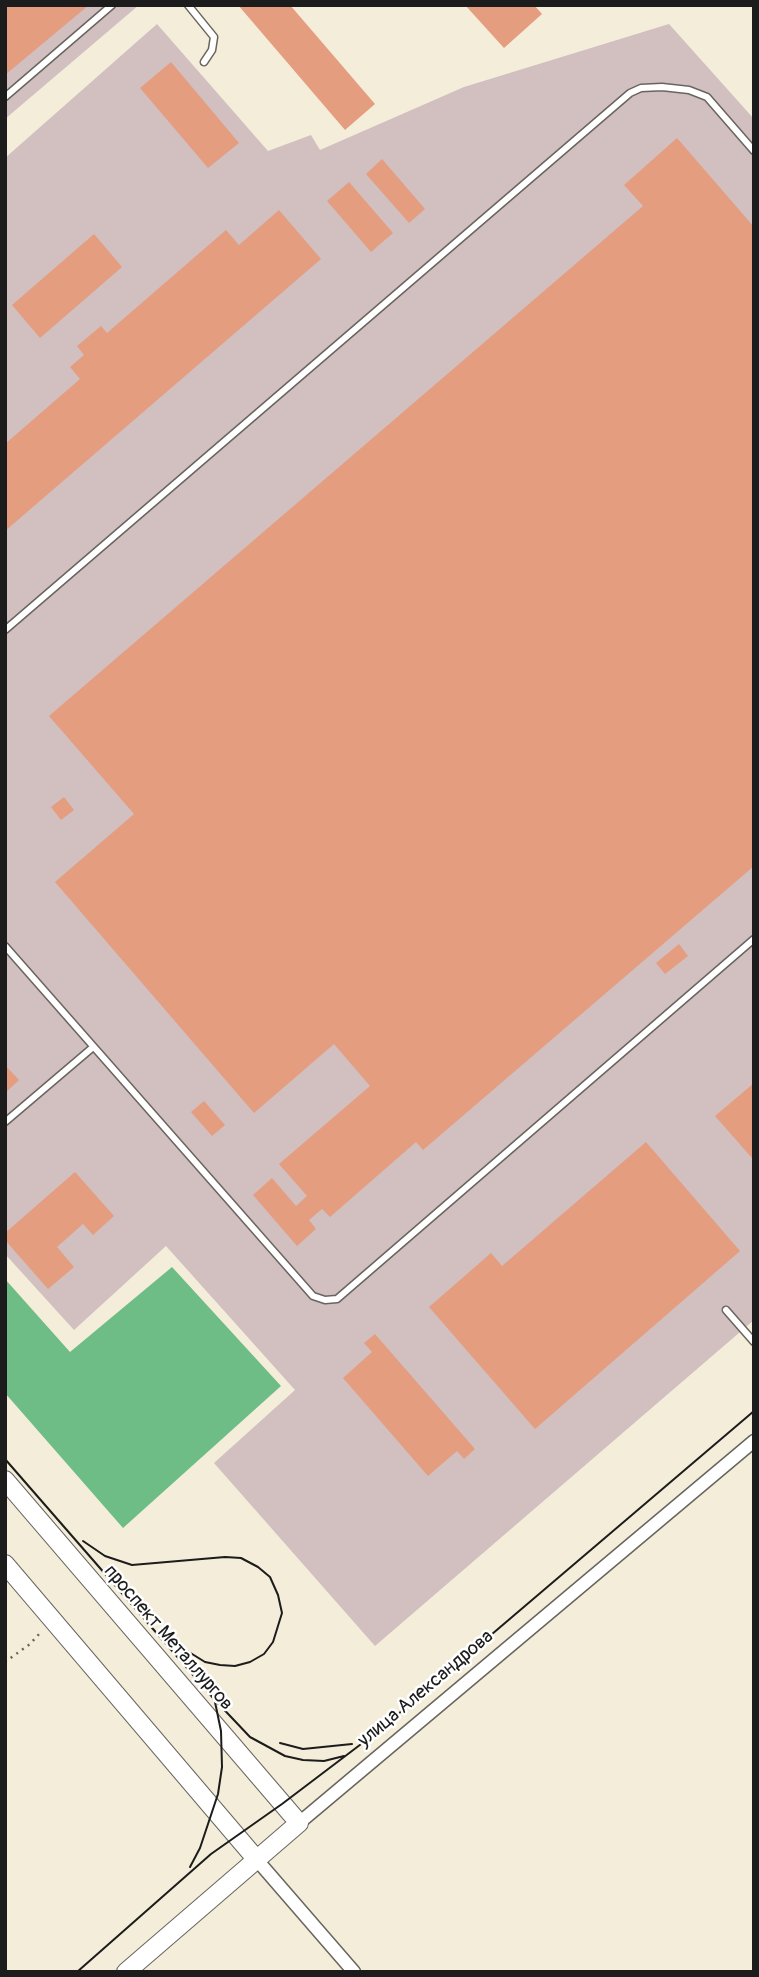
<!DOCTYPE html>
<meta charset="utf-8">
<style>
body{margin:0}
#map{position:relative;width:759px;height:1977px;overflow:hidden;background:#f4edd9;font-family:Pangolin,sans-serif}
canvas{display:block}
.frame{position:absolute;inset:0;border:7px solid #1c1c1c;pointer-events:none}
</style>
<div id="map">
<canvas width="759" height="1977"></canvas>
<div class="frame"></div>
</div>
<script>
const context = document.querySelector('canvas').getContext('2d');
context.lineJoin = 'round';
function fill(path, color) { context.fillStyle = color; context.fill(path, 'evenodd'); }
const toPath = rows => new Path2D(rows.map(r => 'M' + r).join(''));
function strokePath(path, color, width, dash) { context.strokeStyle = color; context.lineWidth = width; context.lineCap = dash ? 'butt' : 'round'; context.setLineDash(dash || []); context.stroke(path); }
function write(font, color, halo, rows, align = 'center') {
  context.font = font + ' Pangolin,sans-serif'; context.lineWidth = 5; context.setLineDash([]); context.textBaseline = 'middle'; context.strokeStyle = halo; context.fillStyle = color; for (const [text, x, y, turn = 0] of rows) {
    context.save(); context.translate(x, y); context.rotate((+turn || 0) * Math.PI / 180); context.textAlign = isNaN(turn) ? turn : align; if (halo) context.strokeText(text, 0, 0); context.fillText(text, 0, 0); context.restore();
  }
}
fill(toPath([
 [5,5,139,5,5,119],
 [157,24,268,151,311,135,320,150,464,87,669,24,754,119,754,1320,375,1646,214,1463,295,1390,166,1246,74,1330,5,1254,5,158]
]), '#d2bfc0');
fill(toPath([
 [172,1267,281,1386,123,1528,5,1393,5,1279,70,1352]
]), '#6ebc86');
fill(toPath([
 [5,5,89,5,5,75],
 [238,5,290,5,375,104,345,130],
 [465,5,534,5,542,14,504,48],
 [171,62,239,143,208,168,140,88],
 [677,138,754,227,754,866,423,1150,416,1142,330,1217,322,1209,309,1220,316,1229,297,1246,253,1195,272,1178,296,1206,307,1196,279,1164,370,1086,334,1044,254,1113,55,882,134,814,49,716,643,206,624,185],
 [382,159,425,209,409,223,366,174],
 [349,182,393,233,371,252,327,201],
 [279,210,321,259,5,531,5,444,80,379,70,367,84,355,77,346,101,326,107,333,226,230,239,245],
 [94,234,122,267,40,338,12,305],
 [64,797,74,810,61,820,51,807],
 [679,944,688,956,665,974,656,963],
 [5,1065,19,1080,5,1093],
 [754,1083,754,1157,752,1158,715,1116],
 [204,1101,225,1125,212,1136,191,1112],
 [646,1142,740,1251,535,1429,429,1307,491,1253,502,1266],
 [75,1172,114,1216,93,1235,83,1224,57,1247,74,1267,48,1289,5,1240,5,1233],
 [375,1334,475,1449,464,1459,457,1451,428,1476,343,1378,372,1352,364,1343]
]), '#e59d80');
const lane = toPath([
 [188,5,214,37,212,50,204,62],
 [5,97,112,5],
 [5,630,630,93,641,88,662,87,689,90,707,97,754,151],
 [5,946,313,1296,325,1300,337,1299,754,939],
 [5,1122,92,1048],
 [726,1310,754,1342]
]);
const street = toPath([
 [299,1823,754,1441],
 [257,1860,354,1972]
]);
const secondary = toPath([
 [5,1480,299,1823,126,1972],
 [5,1564,257,1860]
]);
strokePath(lane, '#68655e', 9);
strokePath(street, '#68655e', 15);
strokePath(secondary, '#68655e', 20);
strokePath(toPath([
 [5,1662,30,1644,41,1632]
]), '#68655e', 2.5, [2, 5]);
strokePath(lane, '#fff', 6);
strokePath(street, '#fff', 12);
strokePath(secondary, '#fff', 18);
strokePath(toPath([
 [5,1459,214,1699,250,1737,285,1756,303,1760,324,1761,344,1756],
 [83,1541,105,1556,132,1565,225,1557,241,1558,258,1567,270,1577,278,1595,282,1613,273,1642,264,1654,250,1662,235,1666,220,1665,205,1662,168,1639],
 [280,1743,303,1749,352,1744],
 [190,1867,200,1848,218,1794,222,1767,221,1731,215,1702],
 [77,1972,211,1854,282,1804,377,1732,754,1411]
]), '#1c1c1c', 2);
write('19px', '#1c1c1c', '#fff', [
 ["проспект Металлургов",168,1638,49],
 ["улица Александрова",426,1689,-40]
]);
</script>
